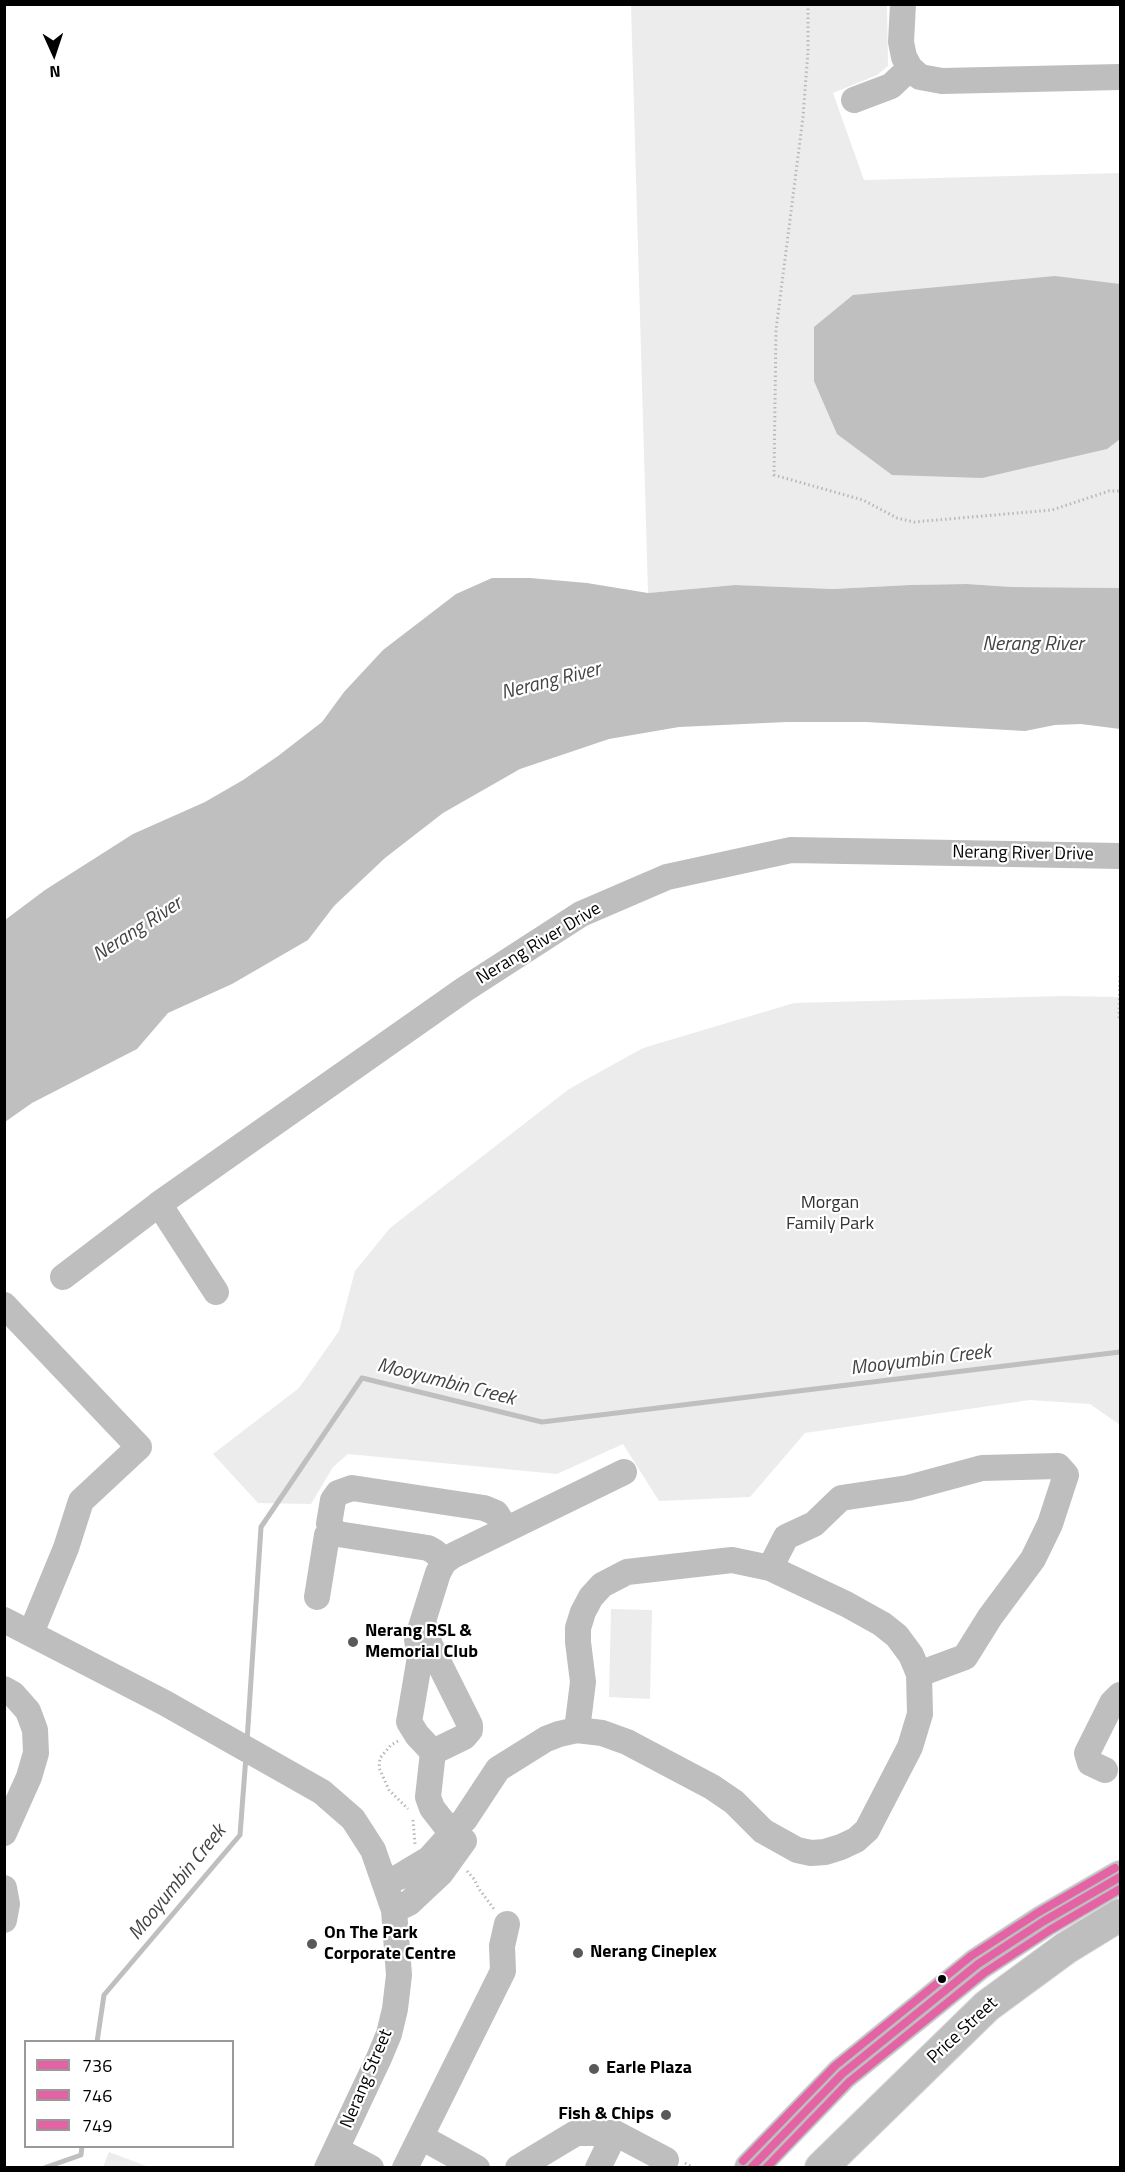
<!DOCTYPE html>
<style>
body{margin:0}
#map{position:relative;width:1125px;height:2172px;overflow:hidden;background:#fff;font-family:"Titillium Web",sans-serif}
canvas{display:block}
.frame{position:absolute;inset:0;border:6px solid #000;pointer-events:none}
.legend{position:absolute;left:24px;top:2040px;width:210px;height:108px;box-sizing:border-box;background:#fff;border:2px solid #999;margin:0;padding:8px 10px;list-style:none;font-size:18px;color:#000}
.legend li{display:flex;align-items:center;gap:12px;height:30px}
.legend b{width:30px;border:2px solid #999}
.north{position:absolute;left:24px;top:24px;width:60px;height:60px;-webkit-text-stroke:4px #fff;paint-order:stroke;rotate:177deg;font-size:16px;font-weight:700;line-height:24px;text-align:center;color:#000}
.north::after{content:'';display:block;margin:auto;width:21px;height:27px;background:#000;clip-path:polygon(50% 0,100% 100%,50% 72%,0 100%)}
</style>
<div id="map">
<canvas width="1125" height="2172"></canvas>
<div class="frame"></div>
<ul class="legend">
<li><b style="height:8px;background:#e463a4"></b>736</li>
<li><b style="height:8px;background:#e463a4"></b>746</li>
<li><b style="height:8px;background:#e463a4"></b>749</li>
</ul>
<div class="north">N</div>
</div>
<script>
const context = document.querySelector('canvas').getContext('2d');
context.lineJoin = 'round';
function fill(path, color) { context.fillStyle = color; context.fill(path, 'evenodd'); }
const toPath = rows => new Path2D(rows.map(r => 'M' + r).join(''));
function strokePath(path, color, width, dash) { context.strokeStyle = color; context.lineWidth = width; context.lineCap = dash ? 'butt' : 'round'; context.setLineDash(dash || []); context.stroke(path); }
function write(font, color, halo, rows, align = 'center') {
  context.font = font + ' "Titillium Web",sans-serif'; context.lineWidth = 4.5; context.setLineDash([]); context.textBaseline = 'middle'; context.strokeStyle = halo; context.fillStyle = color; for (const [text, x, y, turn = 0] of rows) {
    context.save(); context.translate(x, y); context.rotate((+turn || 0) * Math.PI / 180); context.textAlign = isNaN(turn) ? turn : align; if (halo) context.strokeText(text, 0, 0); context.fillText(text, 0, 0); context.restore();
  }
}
fill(toPath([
 [631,5,887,5,888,66,877,75,833,93,864,180,1120,173,1120,588,1012,587,967,584,910,585,833,589,735,585,648,593],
 [1063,996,1120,997,1120,1425,1090,1404,1030,1400,805,1433,750,1497,659,1501,623,1444,557,1474,348,1454,333,1467,311,1504,258,1503,213,1454,299,1388,339,1331,355,1271,390,1228,569,1089,643,1048,794,1003],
 [611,1609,652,1610,650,1699,609,1697],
 [109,2152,149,2167,103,2167]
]), '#ececec');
fill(toPath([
 [1055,276,1120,284,1120,439,1107,449,982,478,892,475,837,434,814,381,814,327,853,295],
 [492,578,530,578,587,583,648,593,735,585,833,589,910,585,967,584,1012,587,1120,588,1120,729,1081,724,1055,725,1025,731,866,722,787,722,679,727,609,739,520,769,443,813,385,858,334,906,308,940,232,984,168,1013,137,1049,32,1103,5,1122,5,920,45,890,133,834,205,802,243,780,278,756,322,722,344,692,383,650,456,594]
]), '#bfbfbf');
strokePath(toPath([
 [247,1741,261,1527,362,1378,542,1422,1120,1352],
 [97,2042,104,1995,240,1835,246,1756],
 [44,2168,81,2155,82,2146]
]), '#bfbfbf', 5);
const major = toPath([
 [751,2168,842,2074,978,1964,1044,1921,1120,1877],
 [821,2168,987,2006,1066,1948,1120,1915]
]);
strokePath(major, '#dbdbdb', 34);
strokePath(toPath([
 [808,4,808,51,803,117,776,330,774,475,863,500,897,518,914,522,1052,510,1109,491,1120,491],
 [1119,1018,1120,974],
 [398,1741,391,1745,380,1758,379,1768,389,1790,408,1809],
 [413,1820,415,1844],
 [467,1871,474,1879,479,1889,494,1909],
 [685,2163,694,2168]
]), '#b9b9b9', 3, [1.5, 3]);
strokePath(toPath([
 [903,4,901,42,904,57,910,68,920,77,942,81,1120,77],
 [854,100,891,86,910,68],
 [159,1204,216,1292],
 [63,1277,159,1204,465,989,581,914,667,877,791,850,1120,856],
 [4,1305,139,1447,81,1501,66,1548,31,1633],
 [444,1562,435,1552,428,1548,338,1534,332,1529,329,1524,333,1500,338,1493,352,1488,484,1508,496,1513,506,1529],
 [770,1568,786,1537,814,1524,841,1498,908,1488,982,1468,1058,1466,1066,1475,1050,1524,1033,1559,990,1617,965,1657,919,1674],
 [317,1597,327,1535,332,1529],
 [4,1620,165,1703,322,1792,353,1819,373,1850,394,1910,399,1975,395,2009,389,2034,379,2058,327,2168],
 [425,1627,430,1645,470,1725,470,1730,464,1737,433,1752],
 [4,1689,13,1694,28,1711,35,1730,36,1753,29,1777,4,1833],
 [433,1752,417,1735,409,1722,420,1657,417,1640,438,1573,444,1562,452,1556,624,1472],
 [433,1752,428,1797,432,1808,446,1826,464,1841],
 [1105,1770,1090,1763,1087,1753,1112,1703,1120,1695],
 [385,1882,399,1877,429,1859,465,1819,498,1769,546,1739,559,1734,577,1730,602,1733,627,1742,712,1787,734,1802,763,1831,797,1850,811,1853,825,1852,841,1847,856,1840,867,1830,910,1747,920,1714,919,1674,911,1655,897,1636,882,1624,846,1604,770,1568,732,1560,627,1572,602,1585,591,1597,583,1612,578,1628,578,1642,583,1682,577,1730],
 [4,1888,7,1904,4,1920],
 [394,1910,409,1903,441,1873,464,1841],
 [421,2137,477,2168],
 [337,2150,371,2168],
 [405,2168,503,1971,502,1946,507,1924],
 [518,2168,576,2133,615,2133,666,2160],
 [598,2168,615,2133]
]), '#bebebe', 26);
strokePath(major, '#bebebe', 32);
strokePath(toPath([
 [751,2168,842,2074,978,1964,1044,1921,1120,1877]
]), '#e463a4', 8);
strokePath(toPath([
 [766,2168,849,2082,984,1973,1050,1930,1120,1889]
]), '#e463a4', 8);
strokePath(toPath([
 [743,2161,835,2066,971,1956,1039,1912,1115,1868]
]), '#e463a4', 8);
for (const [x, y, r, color] of [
 [353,1642,6,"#595959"],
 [312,1944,6,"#595959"],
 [578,1953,6,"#595959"],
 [942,1979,5,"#000"],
 [594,2069,6,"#595959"],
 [666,2115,6,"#595959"]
]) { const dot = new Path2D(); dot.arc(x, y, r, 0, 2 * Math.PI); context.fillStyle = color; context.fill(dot); strokePath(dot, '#fff', 2); }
write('18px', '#000', '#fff', [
 ["Nerang River Drive",1023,854,1],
 ["Nerang River Drive",539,944,-31],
 ["Price Street",963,2031,-43],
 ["Nerang Street",367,2079,-67]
]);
write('18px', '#333', '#fff', [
 ["Morgan",830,1204],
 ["Family Park",830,1225]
]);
write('bold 18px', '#000', '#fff', [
 ["Nerang RSL &",365,1632],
 ["Memorial Club",365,1653],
 ["On The Park",324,1934],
 ["Corporate Centre",324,1955],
 ["Nerang Cineplex",590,1953],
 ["Earle Plaza",606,2069],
 ["Fish & Chips",654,2115,"right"]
], 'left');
write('italic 20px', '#444', '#fff', [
 ["Nerang River",1033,645],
 ["Nerang River",551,682,-14],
 ["Nerang River",138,930,-33],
 ["Mooyumbin Creek",921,1361,-7],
 ["Mooyumbin Creek",446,1383,14],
 ["Mooyumbin Creek",178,1883,-51]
]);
</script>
